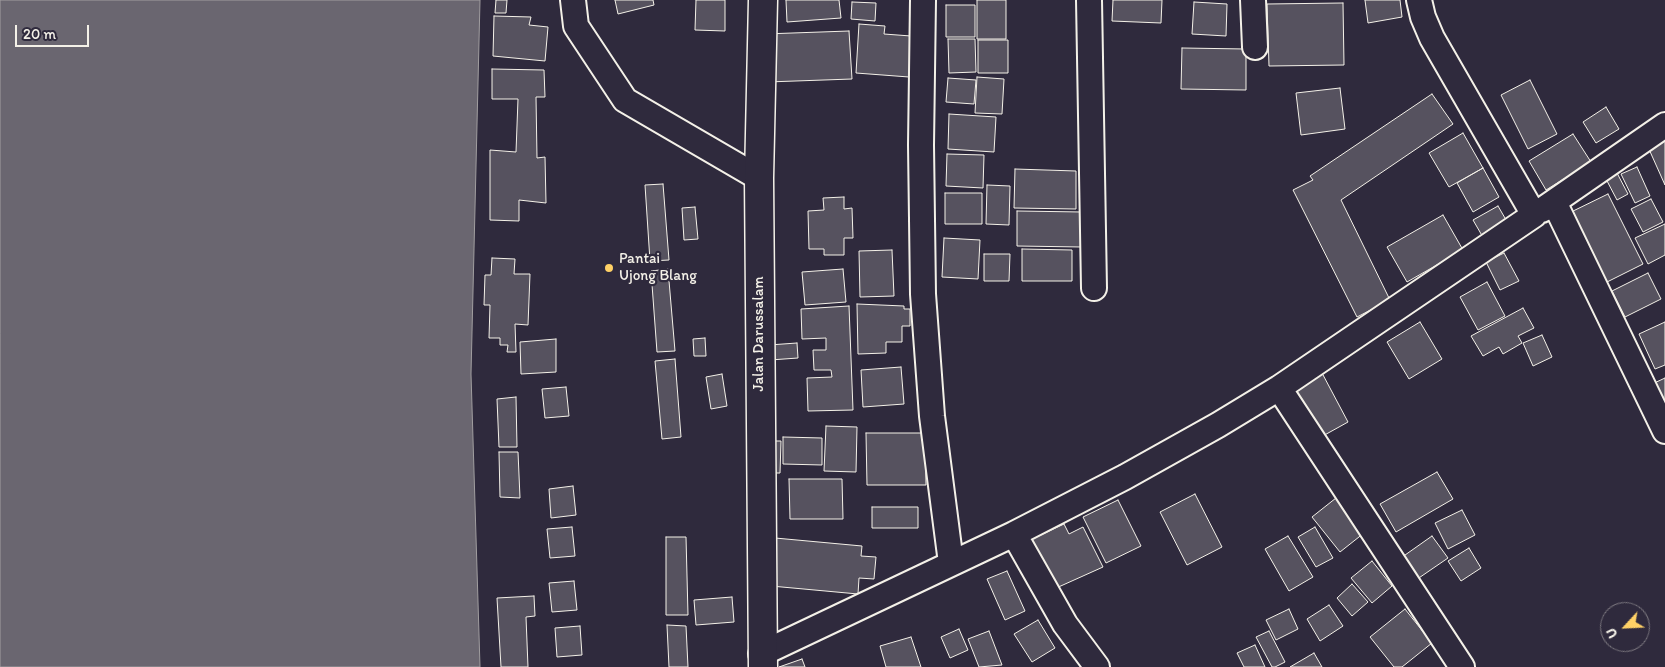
<!DOCTYPE html>
<style>
body{margin:0}
#map{position:relative;width:1665px;height:667px;overflow:hidden;background:#2f2a3d;font-family:Itim,sans-serif}
canvas{display:block}
.north{position:absolute;left:1600px;top:602px;width:50px;height:50px;box-sizing:border-box;background:#2f2a3d;border:1px solid #7e7a81;border-radius:50%;rotate:245deg;font-size:14px;font-weight:700;line-height:20px;text-align:center;color:#f4f1e8}
.north::after{content:'';display:block;margin:auto;width:18px;height:22px;background:#ffd166;clip-path:polygon(50% 0,100% 100%,50% 72%,0 100%)}
.scale{position:absolute;left:15px;top:25px;width:74px;height:22px;box-sizing:border-box;border:2px solid #f4f1e8;border-top:0;padding-left:6px;font-size:15px;line-height:18px;white-space:nowrap;color:#f4f1e8;-webkit-text-stroke:4px #2f2a3d;paint-order:stroke}
</style>
<div id="map">
<canvas width="1665" height="667"></canvas>
<div class="north">U</div>
<div class="scale">20 m</div>
</div>
<script>
const context = document.querySelector('canvas').getContext('2d');
context.lineJoin = 'round';
function fill(path, color) { context.fillStyle = color; context.fill(path, 'evenodd'); }
const toPath = rows => new Path2D(rows.map(r => 'M' + r).join(''));
function strokePath(path, color, width, dash) { context.strokeStyle = color; context.lineWidth = width; context.lineCap = dash ? 'butt' : 'round'; context.setLineDash(dash || []); context.stroke(path); }
function write(font, color, halo, rows, align = 'center') {
  context.font = font + ' Itim,sans-serif'; context.lineWidth = 4.5; context.setLineDash([]); context.textBaseline = 'middle'; context.strokeStyle = halo; context.fillStyle = color; for (const [text, x, y, turn = 0] of rows) {
    context.save(); context.translate(x, y); context.rotate((+turn || 0) * Math.PI / 180); context.textAlign = isNaN(turn) ? turn : align; if (halo) context.strokeText(text, 0, 0); context.fillText(text, 0, 0); context.restore();
  }
}
const water = toPath([
 [0,0,480,0,471,374,480,667,0,667,0,0]
]);
fill(water, '#6a6670');
strokePath(water, '#a19ea0', 1);
const building = toPath([
 [496,0,507,0,506,13,495,13,496,0],
 [615,0,653,0,654,5,618,14,615,0],
 [696,0,725,0,725,31,695,30,696,0],
 [786,0,839,0,841,18,787,22,786,0],
 [977,0,1006,0,1006,39,977,39,977,0],
 [1113,0,1162,0,1161,23,1112,21,1113,0],
 [1365,0,1400,0,1402,17,1368,23,1365,0],
 [852,2,876,3,875,21,851,19,852,2],
 [1194,2,1227,4,1226,36,1192,34,1194,2],
 [1343,3,1344,65,1269,66,1267,4,1343,3],
 [946,5,975,5,975,37,946,37,946,5],
 [494,16,531,17,529,25,548,27,545,61,493,56,494,16],
 [859,24,885,26,884,34,911,36,909,77,856,73,859,24],
 [849,31,852,79,767,82,764,34,849,31],
 [948,39,975,39,976,72,949,73,948,39],
 [978,40,1008,40,1008,73,978,73,978,40],
 [1182,48,1246,49,1246,90,1181,89,1182,48],
 [492,69,544,70,545,97,536,97,537,158,545,157,546,203,519,200,519,221,490,220,490,150,516,152,518,99,492,99,492,69],
 [977,77,1004,79,1002,114,975,113,977,77],
 [948,78,976,80,974,104,946,102,948,78],
 [1530,80,1557,134,1528,149,1501,95,1530,80],
 [1340,88,1345,129,1301,135,1296,93,1340,88],
 [1432,94,1453,124,1341,200,1390,300,1357,317,1293,190,1313,180,1310,176,1432,94],
 [1606,107,1619,129,1596,143,1583,122,1606,107],
 [949,114,996,117,994,152,948,149,949,114],
 [1463,133,1483,168,1449,187,1429,153,1463,133],
 [1573,134,1591,162,1546,190,1529,161,1573,134],
 [1665,139,1665,185,1648,147,1665,139],
 [947,154,984,155,983,188,946,186,947,154],
 [1637,167,1650,196,1635,203,1621,174,1637,167],
 [1483,168,1499,197,1473,212,1457,183,1483,168],
 [1015,169,1076,171,1076,209,1014,208,1015,169],
 [1617,173,1628,194,1617,200,1606,179,1617,173],
 [663,184,669,260,650,261,645,185,663,184],
 [987,185,1010,186,1009,225,986,224,987,185],
 [945,193,982,193,982,224,945,224,945,193],
 [1608,194,1643,264,1603,284,1567,214,1608,194],
 [844,197,844,209,852,208,853,238,844,238,844,255,824,255,824,249,809,249,808,211,824,210,823,198,844,197],
 [1651,199,1663,222,1643,232,1631,209,1651,199],
 [1498,206,1509,225,1484,239,1473,220,1498,206],
 [695,207,698,239,684,240,682,208,695,207],
 [1017,211,1082,212,1082,247,1017,246,1017,211],
 [1443,215,1463,250,1407,282,1387,247,1443,215],
 [1665,224,1665,255,1648,264,1635,238,1665,224],
 [944,238,980,240,978,279,942,277,944,238],
 [1022,249,1072,250,1072,281,1022,281,1022,249],
 [892,250,894,296,860,297,859,251,892,250],
 [1504,253,1519,281,1500,290,1486,262,1504,253],
 [984,254,1010,254,1009,281,984,281,984,254],
 [492,258,515,259,514,274,530,274,528,325,515,324,516,352,507,352,508,345,500,345,500,338,489,338,490,305,484,305,485,275,491,275,492,258],
 [668,269,675,351,657,352,651,271,668,269],
 [843,269,846,302,805,305,802,272,843,269],
 [1648,273,1661,299,1625,317,1612,291,1648,273],
 [1487,282,1505,316,1478,330,1460,297,1487,282],
 [857,304,904,306,904,309,910,309,910,326,902,326,902,342,886,342,886,353,858,354,857,304],
 [849,306,853,410,808,411,807,378,832,377,831,370,814,370,813,350,826,350,826,338,802,339,801,309,849,306],
 [1523,308,1534,328,1518,336,1522,343,1503,354,1499,347,1483,356,1471,336,1523,308],
 [1420,322,1442,359,1409,379,1387,342,1420,322],
 [1665,322,1665,365,1655,369,1639,334,1665,322],
 [1542,335,1552,357,1533,366,1523,343,1542,335],
 [705,338,706,356,694,356,693,339,705,338],
 [556,339,556,372,521,374,520,342,556,339],
 [797,343,798,358,770,360,769,345,797,343],
 [675,359,681,437,662,439,655,361,675,359],
 [901,367,904,404,863,407,861,370,901,367],
 [1322,373,1348,422,1321,437,1294,388,1322,373],
 [722,374,727,406,711,409,706,377,722,374],
 [1665,378,1665,418,1648,386,1665,378],
 [566,387,569,416,545,418,542,389,566,387],
 [516,397,517,447,499,447,497,399,516,397],
 [826,426,857,427,856,472,824,471,826,426],
 [866,433,925,433,926,485,867,485,866,433],
 [783,437,822,438,822,465,783,464,783,437],
 [765,441,781,441,780,473,765,473,765,441],
 [499,452,518,452,520,498,500,497,499,452],
 [1437,472,1453,499,1396,532,1380,504,1437,472],
 [789,479,842,479,843,519,790,519,789,479],
 [573,486,576,515,551,518,549,489,573,486],
 [1195,494,1222,547,1187,565,1160,512,1195,494],
 [1336,498,1364,533,1340,552,1312,517,1336,498],
 [1118,500,1141,546,1106,563,1083,517,1118,500],
 [872,507,918,507,918,528,872,528,872,507],
 [1462,510,1475,535,1448,549,1435,523,1462,510],
 [1064,524,1069,534,1083,527,1103,567,1054,589,1026,542,1064,524],
 [572,527,575,556,550,558,547,529,572,527],
 [1315,527,1333,558,1316,567,1298,537,1315,527],
 [1288,536,1313,577,1289,591,1265,549,1288,536],
 [1432,536,1448,558,1413,582,1398,560,1432,536],
 [666,537,686,537,688,615,666,615,666,537],
 [775,538,862,546,861,556,876,557,874,579,859,578,858,594,771,586,775,538],
 [1469,548,1481,568,1461,581,1448,561,1469,548],
 [1372,561,1392,586,1372,603,1351,578,1372,561],
 [1007,571,1025,611,1005,620,987,579,1007,571],
 [574,581,577,610,552,612,549,583,574,581],
 [1352,584,1368,602,1352,616,1337,598,1352,584],
 [534,596,535,616,526,617,528,667,501,667,497,598,534,596],
 [732,597,734,622,696,625,694,600,732,597],
 [1329,605,1343,626,1320,641,1307,619,1329,605],
 [1289,609,1298,629,1276,640,1266,620,1289,609],
 [1405,609,1432,643,1402,667,1394,667,1370,637,1405,609],
 [1038,620,1055,648,1032,662,1014,634,1038,620],
 [667,625,686,626,688,667,669,667,667,625],
 [580,626,582,655,557,657,555,628,580,626],
 [959,629,968,650,950,658,941,637,959,629],
 [989,631,1002,665,979,667,968,639,989,631],
 [1269,631,1285,662,1275,667,1272,667,1256,637,1269,631],
 [911,637,921,667,886,667,880,646,911,637],
 [1255,645,1265,667,1244,667,1237,653,1255,645],
 [1314,653,1322,667,1290,667,1314,653],
 [802,659,805,667,779,667,802,659]
]);
fill(building, '#56525f');
strokePath(building, '#f4f1e8', 1);
const street = toPath([
 [573,0,576,26,625,100,759,178],
 [923,0,921,145,923,294,932,416,951,563],
 [1089,0,1094,288],
 [1253,0,1255,47],
 [1555,204,1665,431],
 [1542,210,1665,125],
 [1279,388,1462,667],
 [1014,534,1065,624,1097,667],
 [761,654,1014,534,1125,477,1218,425,1279,388,1534,215,1432,38,1423,17,1419,0]
]);
const secondary = toPath([
 [763,0,759,178,763,667]
]);
strokePath(street, '#f4f1e8', 28);
strokePath(secondary, '#f4f1e8', 31);
strokePath(street, '#2f2a3d', 24);
strokePath(secondary, '#2f2a3d', 28);
for (const [x, y, r, color] of [
 [609,268,5,"#ffd166"]
]) { const dot = new Path2D(); dot.arc(x, y, r, 0, 2 * Math.PI); context.fillStyle = color; context.fill(dot); strokePath(dot, '#2f2a3d', 2); }
write('15px', '#f4f1e8', '#2f2a3d', [
 ["Pantai",619,259],
 ["Ujong Blang",619,276]
], 'left');
write('15px', '#f4f1e8', '#2f2a3d', [
 ["Jalan Darussalam",759,334,-90]
]);
</script>
